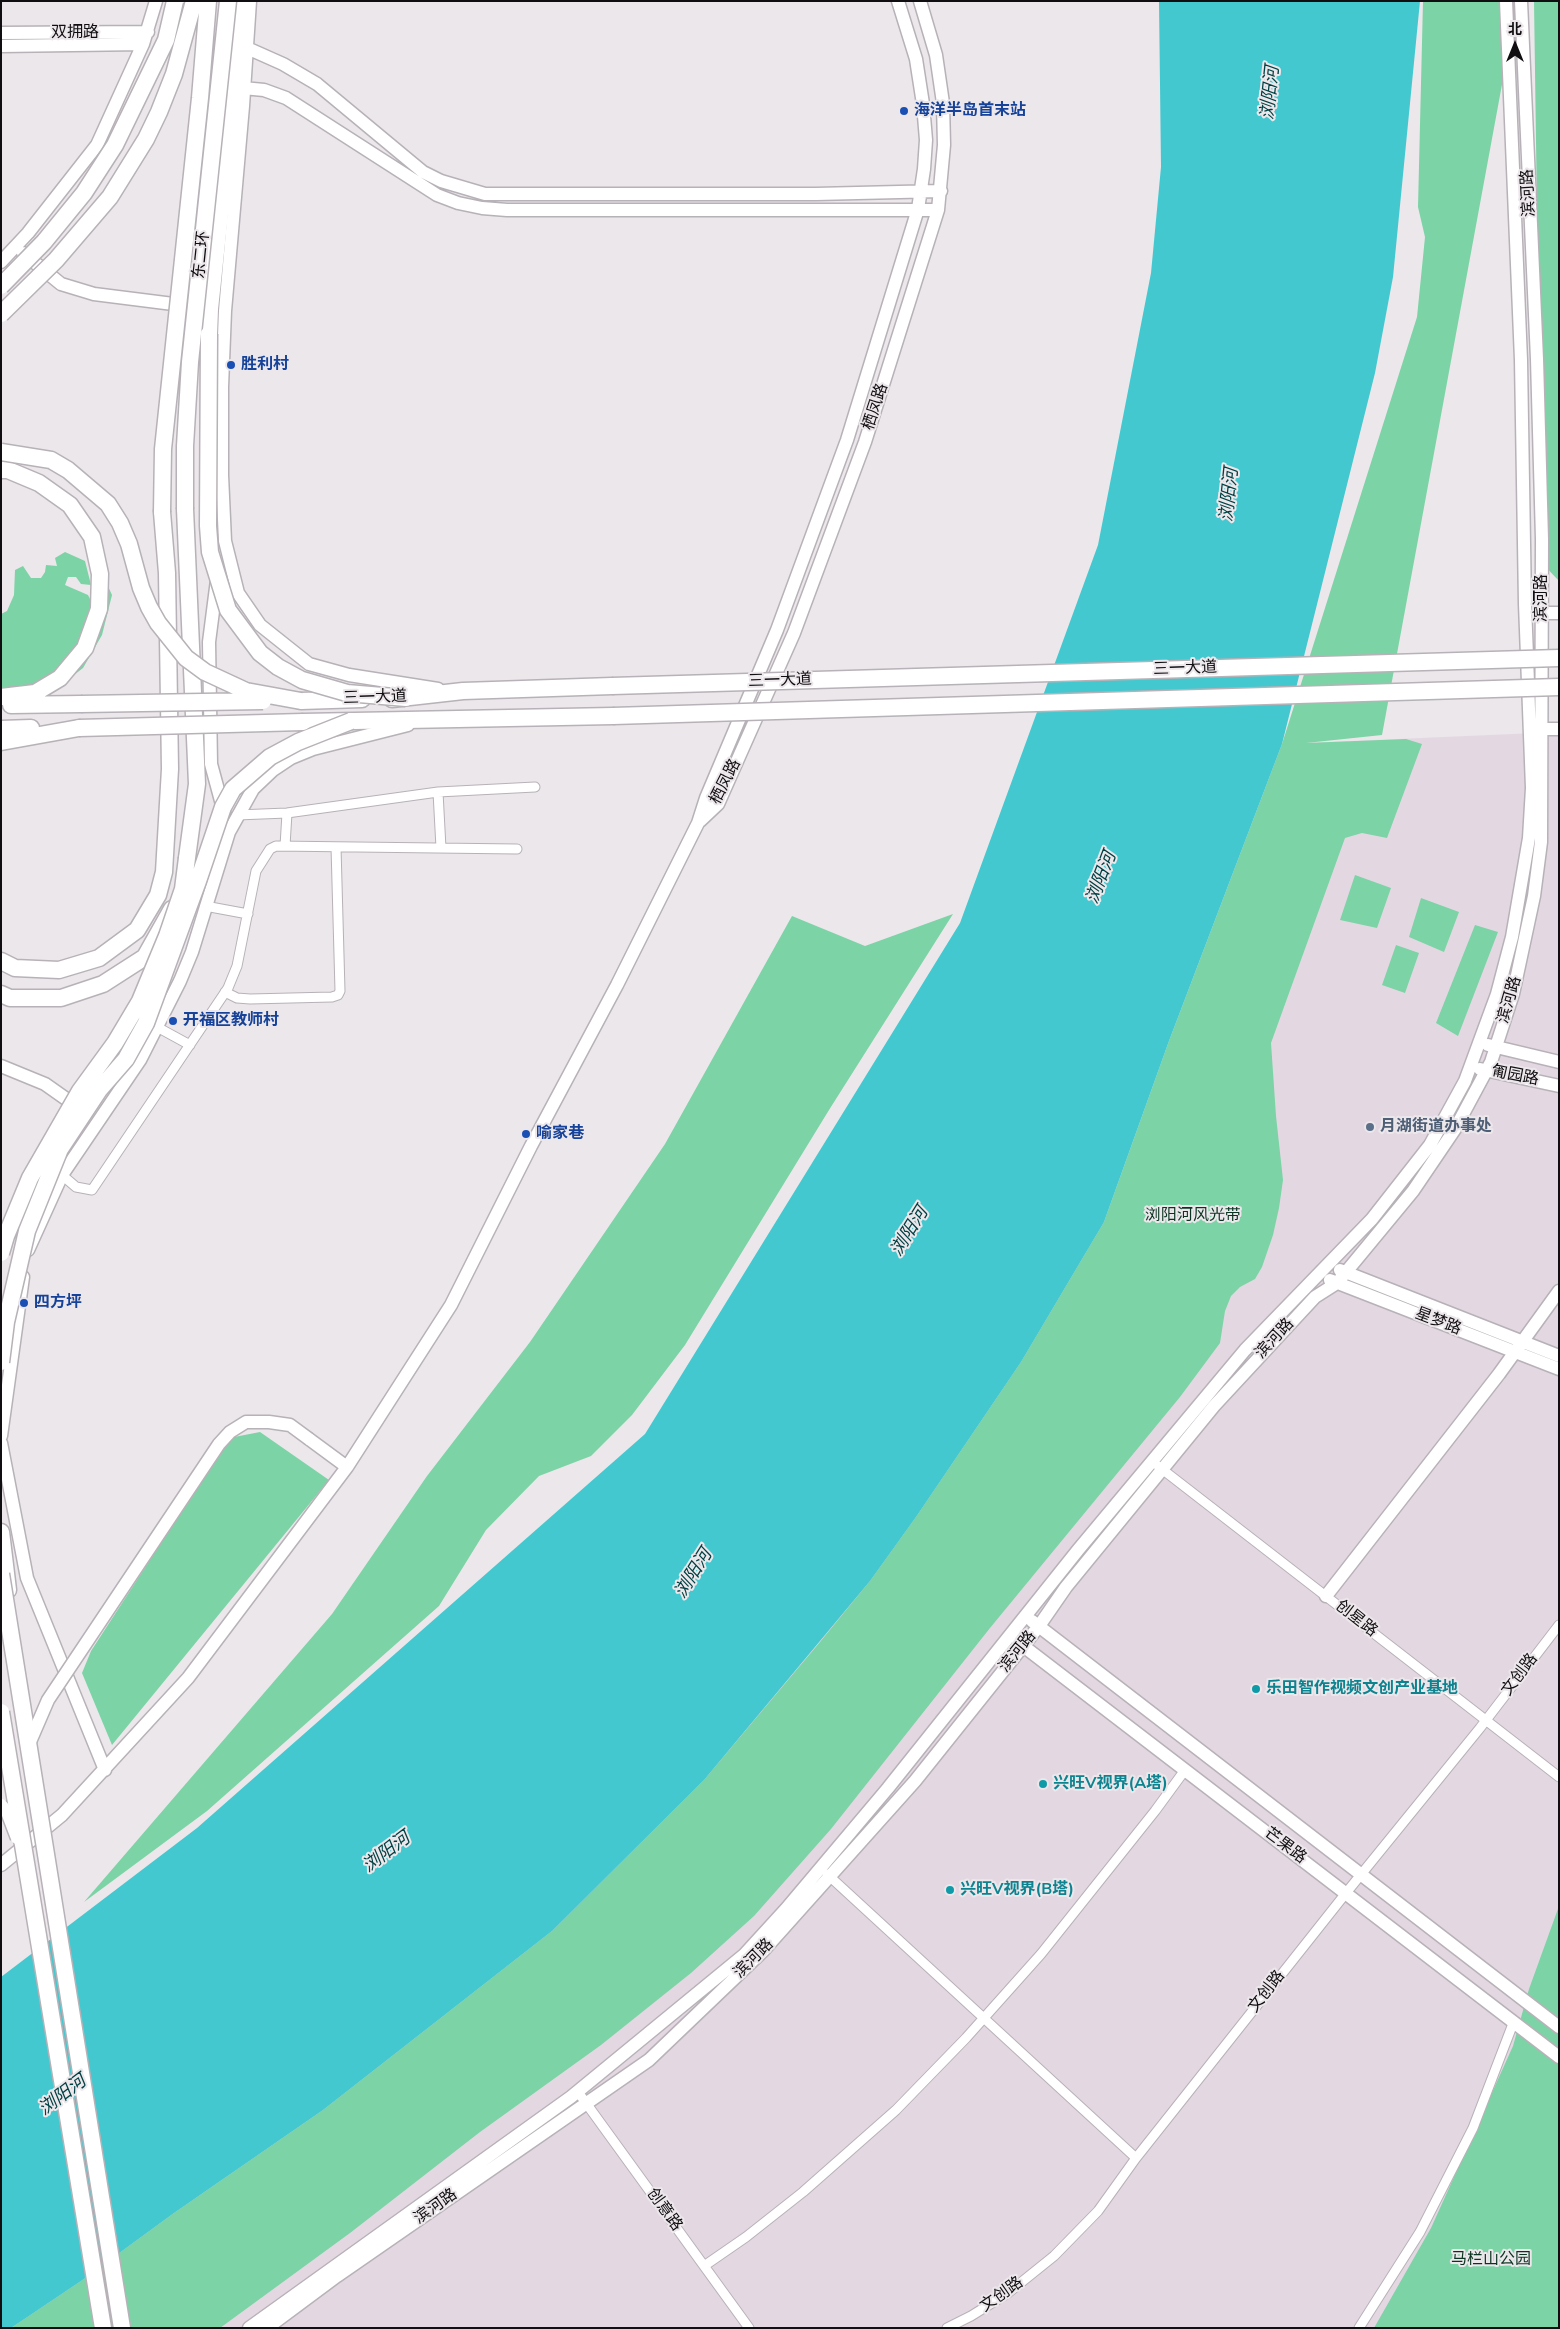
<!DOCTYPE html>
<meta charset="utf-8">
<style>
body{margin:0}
#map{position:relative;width:1560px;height:2329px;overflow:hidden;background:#ece7eb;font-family:"Nunito Sans","Noto Sans SC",sans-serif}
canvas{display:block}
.frame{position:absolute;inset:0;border:2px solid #100e10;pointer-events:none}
.north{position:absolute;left:1490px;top:20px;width:50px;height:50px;-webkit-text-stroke:4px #ece7eb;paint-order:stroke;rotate:0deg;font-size:14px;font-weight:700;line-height:20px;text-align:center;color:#100e10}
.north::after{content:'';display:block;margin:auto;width:18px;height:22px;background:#100e10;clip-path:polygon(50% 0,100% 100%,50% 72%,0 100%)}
</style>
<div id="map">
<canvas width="1560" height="2329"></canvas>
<div class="frame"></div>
<div class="north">北</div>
</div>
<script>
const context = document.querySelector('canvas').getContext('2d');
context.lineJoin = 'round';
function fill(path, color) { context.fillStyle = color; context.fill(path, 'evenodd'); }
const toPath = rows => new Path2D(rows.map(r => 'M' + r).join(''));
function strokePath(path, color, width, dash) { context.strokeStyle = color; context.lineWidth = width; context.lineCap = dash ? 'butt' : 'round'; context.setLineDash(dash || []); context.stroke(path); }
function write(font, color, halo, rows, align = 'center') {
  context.font = font + ' "Nunito Sans","Noto Sans SC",sans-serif'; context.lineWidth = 4; context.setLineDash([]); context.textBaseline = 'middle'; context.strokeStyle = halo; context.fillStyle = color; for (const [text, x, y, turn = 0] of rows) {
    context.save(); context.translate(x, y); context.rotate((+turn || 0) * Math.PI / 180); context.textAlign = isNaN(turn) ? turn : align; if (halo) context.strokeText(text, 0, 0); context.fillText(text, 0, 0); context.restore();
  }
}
fill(toPath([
 [1559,732,1559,2328,11,2328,1104,1222,1282,744]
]), '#e3d8e2');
fill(toPath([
 [1423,1,1514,1,1515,14,1382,735,1306,743,1406,739,1422,744,1387,838,1362,833,1345,838,1271,1043,1276,1116,1283,1180,1279,1208,1273,1235,1262,1267,1255,1279,1240,1287,1231,1296,1225,1311,1220,1343,1180,1397,990,1628,831,1829,754,1916,691,1973,601,2045,480,2132,350,2233,220,2328,11,2328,81,2281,174,2213,323,2110,552,1931,704,1780,820,1642,870,1581,916,1517,1021,1362,1104,1222,1169,1041,1282,744,1417,317,1425,237,1418,207],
 [1534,1,1559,1,1559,581,1542,563],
 [65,552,85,561,91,585,81,584,76,577,68,577,65,585,88,595,90,599,107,584,112,595,102,635,83,668,56,689,1,692,1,614,7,611,14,595,15,570,23,566,31,578,41,578,45,572,46,565,57,566,55,558],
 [1355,875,1391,888,1377,928,1340,920],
 [1421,898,1459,912,1444,952,1409,937],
 [953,914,829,1110,685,1345,632,1415,591,1456,539,1476,486,1530,439,1606,207,1811,84,1902,332,1614,427,1476,530,1342,665,1144,792,916,865,946],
 [1475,925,1498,932,1458,1036,1436,1023],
 [1396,945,1419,953,1405,993,1382,985],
 [260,1432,329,1480,112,1745,82,1673,91,1651,229,1438],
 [1559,1906,1559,2328,1374,2328,1431,2228,1513,2046,1529,1989]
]), '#7cd3a6');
fill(toPath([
 [1159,1,1420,1,1393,277,1375,373,1282,744,1169,1041,1104,1222,1021,1362,916,1517,870,1581,704,1780,552,1931,323,2110,174,2213,81,2281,11,2328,1,2328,1,1977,197,1828,645,1434,960,923,1098,545,1151,273,1161,167]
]), '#43c8cf');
const street = toPath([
 [438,792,441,848],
 [237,815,287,813,438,792,535,787],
 [285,846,287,813],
 [205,906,248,914],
 [225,992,237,998,250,999,332,997,338,995,340,991,336,847],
 [157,1027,190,1045],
 [62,1175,76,1187,92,1190,228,988,237,966,256,871,270,849,276,846,517,849],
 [1158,1466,1559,1777],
 [827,1874,1136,2158],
 [578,2092,749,2328],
 [704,2266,746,2237,803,2192,896,2110,966,2038,1041,1954,1155,1811,1185,1770],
 [947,2328,971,2316,1008,2293,1054,2256,1098,2211,1136,2158,1346,1893,1480,1728,1559,1625],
 [1359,2328,1420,2232,1473,2128,1514,2021]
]);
const secondary = toPath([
 [250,1,243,106,225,311,222,387,222,475,225,541,238,593,260,625,309,664,349,675,438,689],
 [1,33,148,32],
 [1,46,143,44],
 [247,48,283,64,317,84,423,172,441,181,485,194,816,194,941,191],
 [243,88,264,90,286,98,437,195,458,203,482,208,507,210,938,210],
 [23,253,61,284,94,294,205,308],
 [1,262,28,233,97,145,143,44,156,1],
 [217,580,209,642,211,764,224,812],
 [1542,613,1559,613],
 [1535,729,1559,729],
 [700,821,718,804,794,633,865,442,938,210,944,145,943,103,936,55,920,1],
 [1488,1045,1559,1062],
 [1,1066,45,1084,79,1108],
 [1480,1069,1559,1086],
 [28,1250,62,1175,140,1060,180,981,192,952,229,832,253,789,273,770,291,758,313,749,408,725],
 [1340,1270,1559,1356],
 [1330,1280,1559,1369],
 [1,1436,23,1277],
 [309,1439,347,1467],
 [1,1443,27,1578,105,1770],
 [1326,1596,1499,1374,1559,1291],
 [1032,1621,1559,2027],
 [1018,1642,1559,2057],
 [1,1865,62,1815,188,1678,347,1467,451,1305,531,1146,617,985,698,823,706,798,777,630,847,440,918,209,924,169,926,140,923,104,916,59,898,1],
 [249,2328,571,2097,744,1955,786,1909,888,1788,1078,1550,1245,1350,1372,1219,1430,1145,1465,1081,1497,994,1512,937,1529,838,1532,788,1525,604,1521,360,1506,1],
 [267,2328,337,2276,649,2060,763,1951,915,1781,1039,1626,1066,1587,1214,1406,1315,1297,1337,1283,1413,1191,1455,1129,1491,1062,1513,994,1534,896,1541,842,1542,539,1537,359,1521,1]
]);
const highway = toPath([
 [209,334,210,309,237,53,237,1],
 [1,470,8,470,39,483,70,505,92,537,100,574,99,609,85,648,60,678,35,693,1,697],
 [185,509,197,784,187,858],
 [392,699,463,691,612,686],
 [301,701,362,699],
 [11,705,81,704],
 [303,722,613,716],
 [1,729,31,728],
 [1,742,79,728],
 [1,961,15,968,59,970,99,958,137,930,158,895,164,872,170,769,167,573,162,512],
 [1,994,10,998,61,998,103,984,145,957,172,909],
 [1,1532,8,1590]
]);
strokePath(street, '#b7b2b7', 11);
strokePath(secondary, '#b7b2b7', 15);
strokePath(highway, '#b7b2b7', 19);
strokePath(street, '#fff', 9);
strokePath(secondary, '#fff', 12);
strokePath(highway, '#fff', 16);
const secondaryBridge = toPath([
 [29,1744,48,1700,219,1444,230,1432,246,1422,269,1422,290,1425,309,1439],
 [1,1805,7,1812,17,1838]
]);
const highwayBridge = toPath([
 [1,286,44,242,84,193,115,145,166,40,175,1],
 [1,314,56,260,110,197,146,139,159,112,174,74,194,1],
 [209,334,208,526,210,552,228,610,260,653,278,667,302,680,347,693,406,698],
 [1,452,51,460,68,470,108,504,120,523,129,544,141,588,149,607,158,623,186,658,205,672,246,691,301,701],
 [185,509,185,446,190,362,228,1],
 [162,512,163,449,200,98,208,1],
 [612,686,1559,658],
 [81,704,263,701],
 [613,716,1559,687],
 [79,728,303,722],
 [1,1253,6,1236,30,1178,80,1091,115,1043,140,1001,167,936,183,889,187,858],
 [1,1362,6,1322,27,1231,60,1149,99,1090,126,1059,146,1023,198,881,223,807,233,789,270,757,298,742,351,721],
 [1,1574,122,2328],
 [1,1712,103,2328]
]);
strokePath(secondaryBridge, '#b7b2b7', 15, []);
strokePath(highwayBridge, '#b7b2b7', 19, []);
strokePath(secondaryBridge, '#fff', 12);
strokePath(highwayBridge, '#fff', 16);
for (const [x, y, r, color] of [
 [904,111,5,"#1a4fb4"],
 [231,365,5,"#1a4fb4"],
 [173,1021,5,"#1a4fb4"],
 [1370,1127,5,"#5c6f8a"],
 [526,1134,5,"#1a4fb4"],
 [24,1303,5,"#1a4fb4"],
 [1256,1689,5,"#0f9aa8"],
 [1043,1784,5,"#0f9aa8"],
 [950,1890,5,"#0f9aa8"]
]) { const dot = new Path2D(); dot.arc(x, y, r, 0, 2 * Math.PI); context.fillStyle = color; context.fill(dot); strokePath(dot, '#ece7eb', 2); }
write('16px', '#100e10', '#ece7eb', [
 ["双拥路",75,33],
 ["滨河路",1529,193,-93],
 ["东二环",202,255,-84],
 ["栖凤路",876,407,-72],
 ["滨河路",1542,598,-90],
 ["三一大道",1185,669,-2],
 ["三一大道",780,681,-2],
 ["三一大道",375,698,-2],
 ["栖凤路",726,782,-63],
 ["滨河路",1510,1000,-74],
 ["匍园路",1515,1076,11],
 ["星梦路",1438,1322,21],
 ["滨河路",1275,1339,-47],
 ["创星路",1356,1619,38],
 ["滨河路",1018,1652,-51],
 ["文创路",1520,1675,-53],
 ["芒果路",1285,1846,37],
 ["滨河路",754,1959,-45],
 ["文创路",1267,1992,-52],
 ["滨河路",436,2207,-35],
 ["创意路",664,2210,54],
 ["文创路",1002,2295,-35]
]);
write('bold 16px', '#164399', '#ece7eb', [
 ["海洋半岛首末站",914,111],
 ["胜利村",241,365],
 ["开福区教师村",183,1021],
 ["喻家巷",536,1134],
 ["四方坪",34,1303]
], 'left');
write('bold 16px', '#4e5e75', '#ece7eb', [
 ["月湖街道办事处",1380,1127]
], 'left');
write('16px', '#0a3421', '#ece7eb', [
 ["浏阳河风光带",1193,1216],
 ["马栏山公园",1491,2260]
]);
write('bold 16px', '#0d838f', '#ece7eb', [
 ["乐田智作视频文创产业基地",1266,1689],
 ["兴旺V视界(A塔)",1053,1784],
 ["兴旺V视界(B塔)",960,1890]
], 'left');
write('italic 18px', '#004043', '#ece7eb', [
 ["浏阳河",1271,93,-84],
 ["浏阳河",1230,495,-84],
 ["浏阳河",1102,878,-69],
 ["浏阳河",910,1232,-58],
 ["浏阳河",694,1574,-58],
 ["浏阳河",387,1853,-37],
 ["浏阳河",63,2096,-37]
]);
</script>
